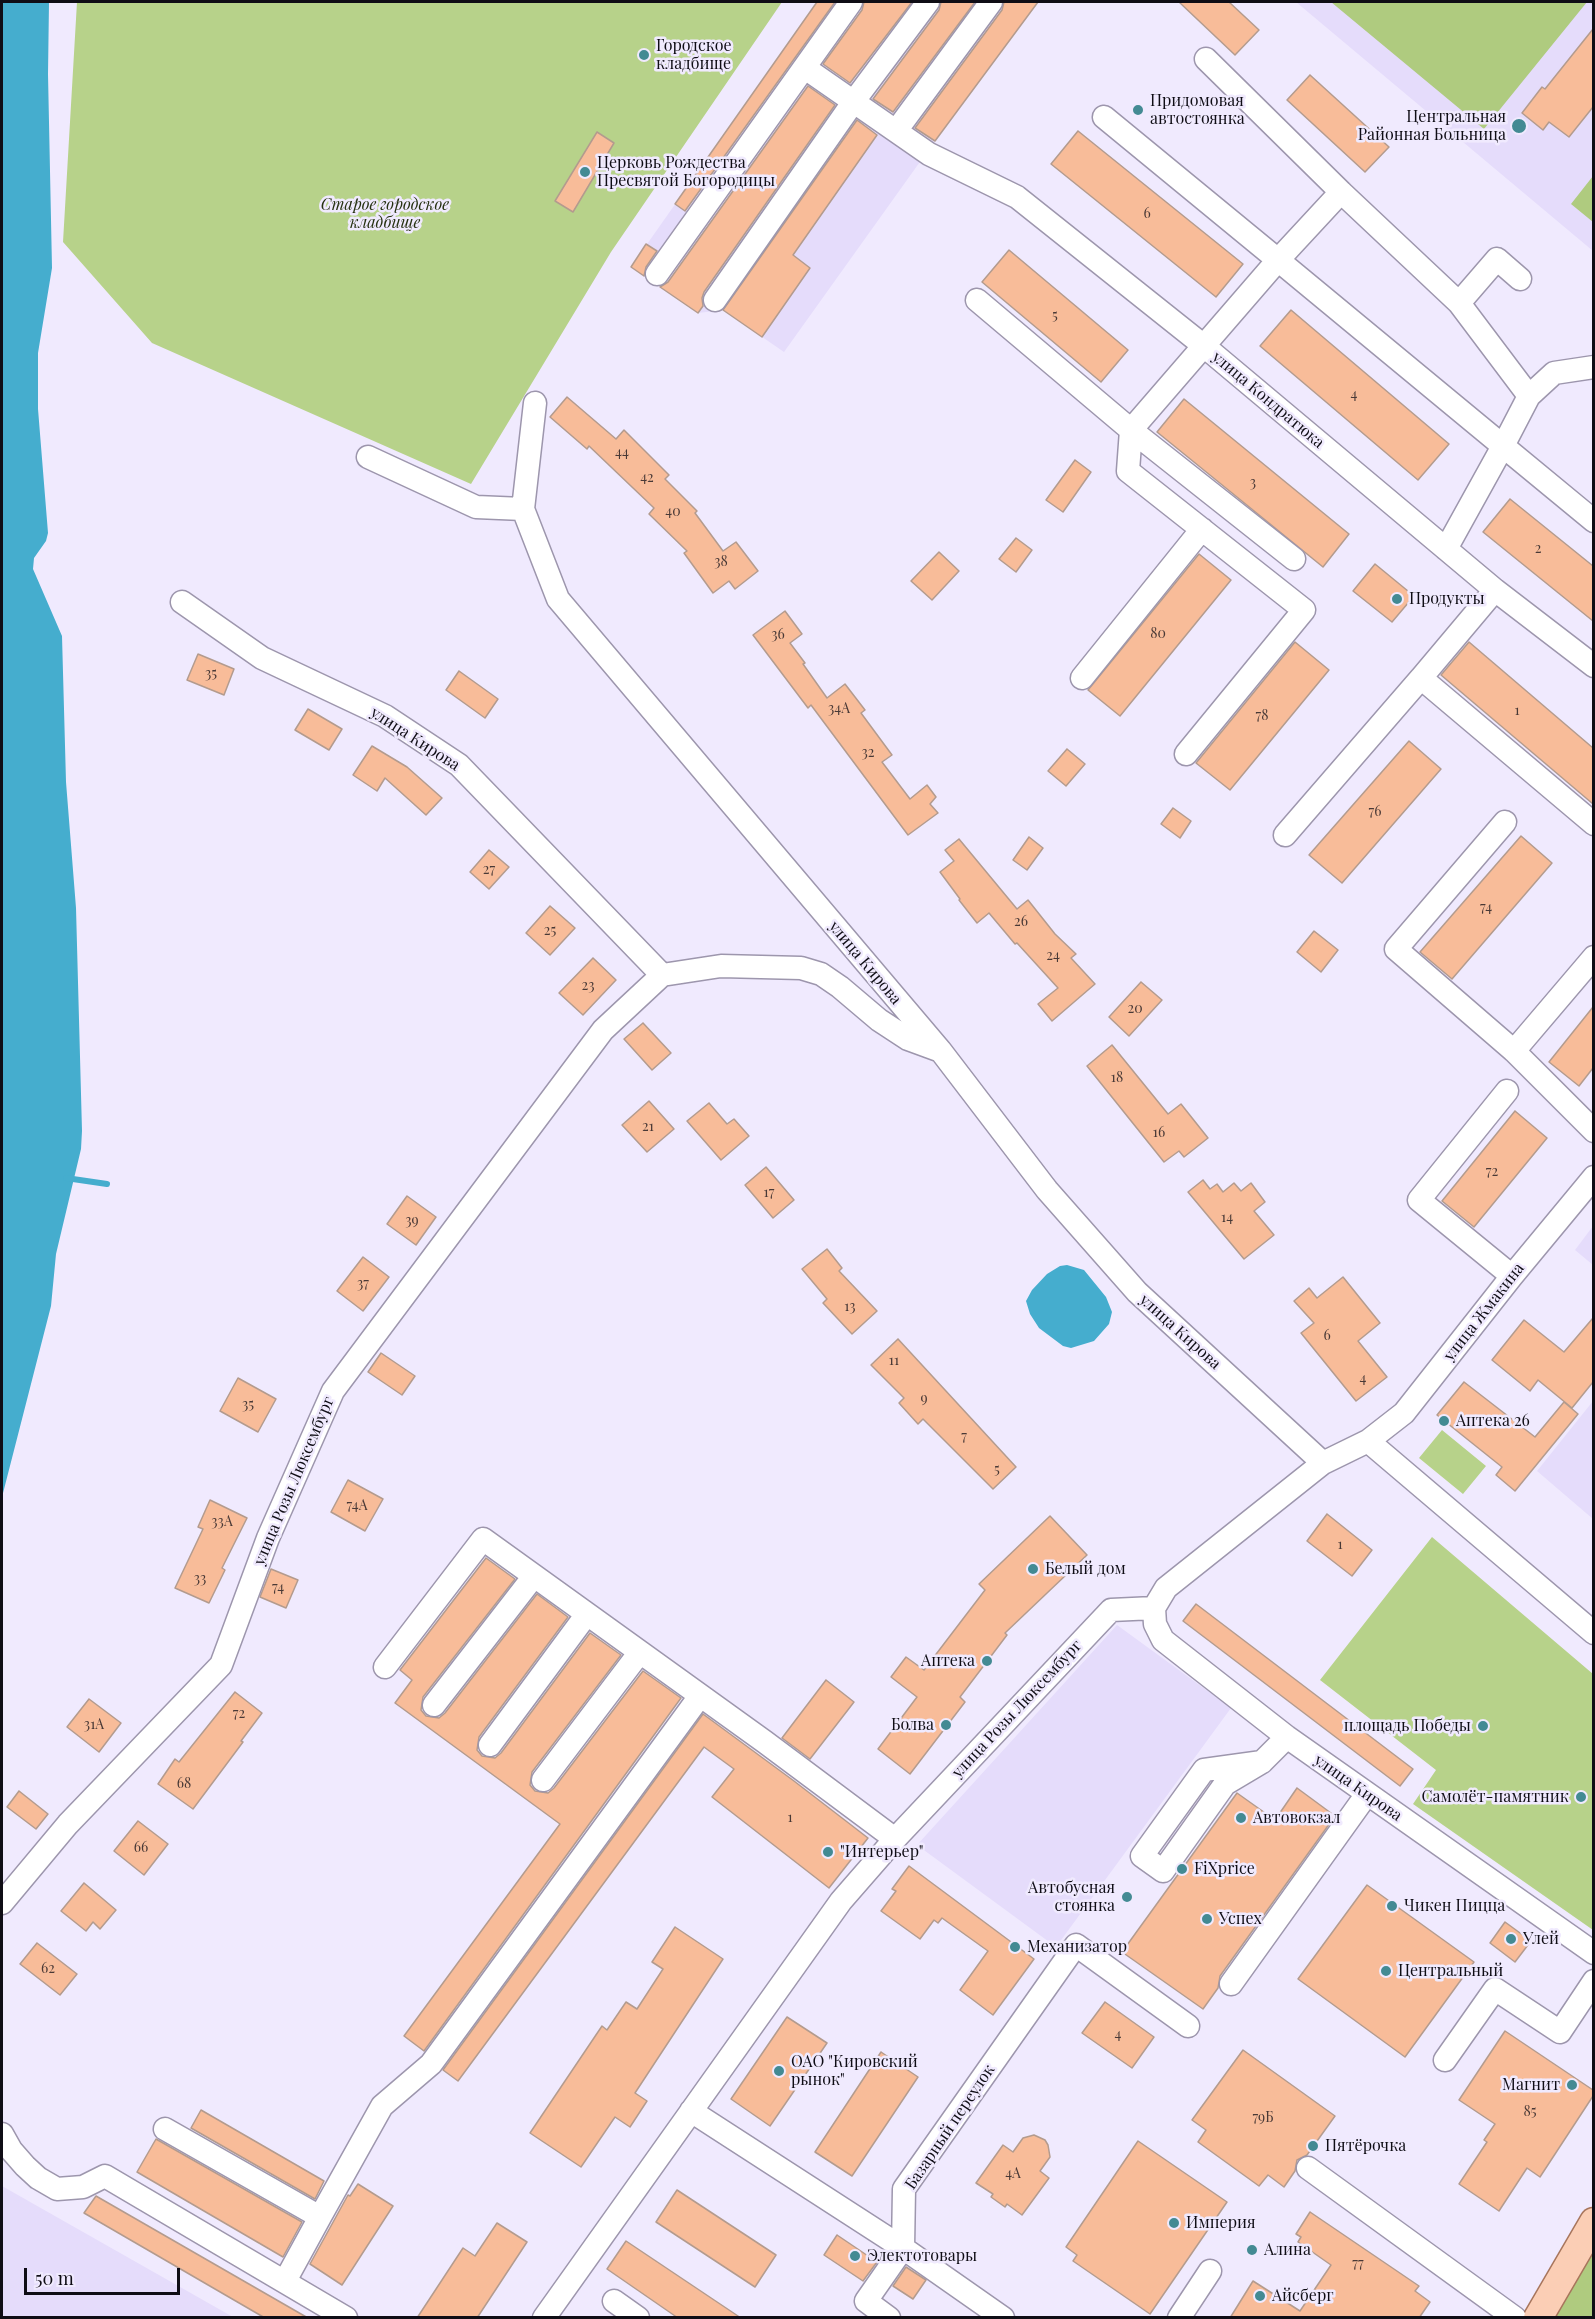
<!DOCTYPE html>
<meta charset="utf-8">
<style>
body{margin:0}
#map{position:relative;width:1595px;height:2319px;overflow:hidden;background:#f0eafe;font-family:"Playfair Display",serif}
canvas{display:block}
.frame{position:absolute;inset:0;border:3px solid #0f0d15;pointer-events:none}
.scale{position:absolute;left:24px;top:2268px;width:156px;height:27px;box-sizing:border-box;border:3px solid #0f0d15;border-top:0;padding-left:8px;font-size:18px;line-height:21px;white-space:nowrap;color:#0f0d15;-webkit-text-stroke:4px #f0eafe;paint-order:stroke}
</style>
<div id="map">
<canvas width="1595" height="2319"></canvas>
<div class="frame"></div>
<div class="scale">50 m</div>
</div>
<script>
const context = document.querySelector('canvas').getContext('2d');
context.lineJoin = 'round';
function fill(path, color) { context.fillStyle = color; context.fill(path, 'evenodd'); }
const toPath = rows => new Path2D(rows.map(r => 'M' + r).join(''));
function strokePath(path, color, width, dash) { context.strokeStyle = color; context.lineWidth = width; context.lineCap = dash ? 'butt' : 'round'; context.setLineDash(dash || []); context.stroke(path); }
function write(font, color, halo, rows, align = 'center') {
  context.font = font + ' "Playfair Display",serif'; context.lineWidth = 5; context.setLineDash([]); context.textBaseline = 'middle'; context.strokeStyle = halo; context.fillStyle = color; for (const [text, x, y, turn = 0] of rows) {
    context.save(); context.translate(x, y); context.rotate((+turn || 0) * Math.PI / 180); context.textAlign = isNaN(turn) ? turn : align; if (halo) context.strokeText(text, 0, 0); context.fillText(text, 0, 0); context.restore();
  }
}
fill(toPath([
 [817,2,1038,2,932,145,784,352,723,310,698,313,631,267],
 [1296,2,1593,2,1593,251],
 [1593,1226,1593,1265,1575,1250],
 [1593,1401,1594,1519,1593,1519,1537,1471],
 [1117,1625,1231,1708,1056,1947,917,1845],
 [2,2186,136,2262,233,2317,2,2317]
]), '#e5dcfb');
fill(toPath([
 [77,2,782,2,611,252,471,484,152,343,63,242],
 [1442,1430,1486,1466,1463,1494,1419,1458],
 [1432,1537,1593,1674,1593,1930,1413,1804,1436,1770,1320,1680]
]), '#b7d28a');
fill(toPath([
 [1331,2,1587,2,1484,129],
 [1593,176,1593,222,1571,204],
 [1593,2250,1593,2317,1555,2317]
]), '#afcb7f');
fill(toPath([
 [2,2,49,2,48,74,52,268,38,353,38,409,48,533,46,541,34,558,33,569,62,636,66,782,76,908,82,1131,81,1149,56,1254,51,1306,2,1497],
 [1067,1265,1084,1270,1106,1297,1112,1312,1109,1324,1094,1341,1071,1348,1063,1346,1039,1328,1030,1314,1026,1301,1032,1290,1047,1274,1060,1266]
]), '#45adce');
strokePath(toPath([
 [66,1178,107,1184]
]), '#45adce', 6);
const building = toPath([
 [817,2,835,2,685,211,675,204,817,2],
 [864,2,912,2,850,83,823,64,862,10,864,2],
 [941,2,975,2,893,112,873,99,939,10,941,2],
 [1004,2,1038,2,935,141,915,128,1002,10,1004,2],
 [1179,2,1229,2,1259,30,1235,55,1179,2],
 [1593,29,1593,107,1569,137,1549,122,1543,130,1522,113,1542,87,1545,89,1593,29],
 [1310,75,1389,147,1365,172,1287,100,1310,75],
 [808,86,835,105,704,292,702,298,703,306,698,313,660,287,668,282,808,86],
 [857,120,877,135,793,255,810,268,762,337,723,310,857,120],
 [1078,131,1243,264,1216,297,1051,164,1078,131],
 [597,132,614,143,573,212,555,201,597,132],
 [646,244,657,251,646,267,644,276,631,267,646,244],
 [1009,250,1128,350,1101,382,982,282,1009,250],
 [1291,310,1449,444,1418,480,1260,346,1291,310],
 [567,397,616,439,624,430,669,475,665,479,697,511,695,513,723,551,736,542,758,571,735,589,729,581,713,593,684,553,687,551,649,514,654,508,589,446,587,449,550,417,567,397],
 [1184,399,1349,534,1323,567,1157,432,1184,399],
 [1075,460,1091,472,1063,512,1046,500,1075,460],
 [1510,499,1593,566,1593,621,1483,532,1510,499],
 [1016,538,1032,550,1016,572,999,559,1016,538],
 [939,552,959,571,932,600,911,581,939,552],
 [1199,554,1231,580,1120,716,1088,690,1199,554],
 [1375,564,1414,596,1392,622,1353,591,1375,564],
 [785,611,802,634,790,643,805,663,803,664,827,698,845,684,865,710,861,713,892,755,882,762,910,799,927,785,936,797,930,804,938,813,908,835,811,705,808,708,753,635,785,611],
 [1295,642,1329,670,1230,790,1196,763,1295,642],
 [1469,642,1593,748,1593,804,1441,675,1469,642],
 [198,654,234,669,224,695,187,680,198,654],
 [459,671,498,699,485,718,446,690,459,671],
 [308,709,342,729,329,750,295,730,308,709],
 [1409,741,1441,769,1342,883,1309,855,1409,741],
 [372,746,407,767,442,798,426,815,385,778,377,791,353,775,372,746],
 [1067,749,1085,764,1066,786,1048,771,1067,749],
 [1173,808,1191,821,1180,838,1161,824,1173,808],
 [1521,836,1552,863,1452,979,1420,952,1521,836],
 [1029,837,1043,848,1027,870,1013,860,1029,837],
 [959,839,1017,909,1028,900,1055,934,1076,954,1071,958,1095,984,1052,1021,1038,1004,1058,988,1017,943,1015,944,989,913,977,923,959,900,960,899,940,872,954,861,945,850,959,839],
 [489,850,509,867,489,889,470,872,489,850],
 [550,906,575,928,550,955,526,933,550,906],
 [1314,931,1338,950,1321,972,1297,952,1314,931],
 [593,958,616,980,583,1015,559,993,593,958],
 [1141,982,1162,1000,1129,1036,1109,1017,1141,982],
 [1593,1007,1593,1068,1579,1086,1549,1062,1593,1007],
 [643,1023,671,1053,652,1070,624,1039,643,1023],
 [1112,1045,1168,1114,1181,1104,1208,1138,1184,1157,1179,1151,1164,1162,1087,1066,1112,1045],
 [649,1101,674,1129,647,1152,622,1125,649,1101],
 [709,1103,727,1124,734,1119,749,1136,721,1160,687,1121,709,1103],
 [1515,1111,1547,1138,1474,1227,1442,1201,1515,1111],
 [766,1167,794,1200,773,1218,745,1185,766,1167],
 [1203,1180,1210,1189,1217,1184,1223,1192,1234,1183,1241,1191,1251,1183,1265,1202,1254,1211,1274,1235,1244,1259,1188,1192,1203,1180],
 [407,1196,436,1217,416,1245,387,1224,407,1196],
 [827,1249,842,1268,839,1271,877,1311,852,1334,823,1303,827,1299,802,1269,827,1249],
 [363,1257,389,1277,363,1311,337,1291,363,1257],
 [1343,1277,1380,1323,1358,1341,1387,1377,1356,1401,1301,1333,1314,1323,1294,1301,1309,1288,1317,1298,1343,1277],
 [1593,1318,1593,1382,1572,1408,1538,1380,1530,1391,1492,1360,1524,1320,1564,1352,1593,1318],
 [898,1339,1016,1467,993,1489,923,1419,918,1424,899,1403,904,1398,871,1365,898,1339],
 [381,1353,415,1376,402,1395,368,1372,381,1353],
 [238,1378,276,1399,258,1432,220,1411,238,1378],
 [1464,1382,1535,1437,1564,1402,1578,1414,1515,1491,1496,1475,1502,1467,1437,1415,1464,1382],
 [348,1480,383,1499,365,1531,331,1512,348,1480],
 [210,1500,247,1518,222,1568,225,1570,209,1603,175,1588,203,1529,198,1527,210,1500],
 [1327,1514,1372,1550,1352,1576,1307,1541,1327,1514],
 [1050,1516,1087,1555,1005,1633,1007,1635,960,1697,965,1702,910,1774,878,1749,917,1697,891,1677,906,1657,924,1670,985,1590,979,1584,1050,1516],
 [486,1558,515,1579,423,1697,421,1710,426,1716,439,1718,445,1713,537,1594,568,1617,479,1737,477,1750,482,1756,495,1758,501,1753,590,1633,621,1655,532,1772,530,1785,535,1791,548,1793,554,1788,643,1671,681,1698,424,2051,404,2036,560,1824,395,1703,412,1680,400,1670,486,1558],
 [271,1569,298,1580,286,1608,260,1597,271,1569],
 [1196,1604,1413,1769,1400,1786,1183,1621,1196,1604],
 [826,1680,854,1702,810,1759,782,1738,826,1680],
 [235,1692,262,1713,241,1741,243,1742,193,1809,158,1784,175,1759,179,1762,235,1692],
 [89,1699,121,1723,99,1752,67,1727,89,1699],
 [703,1714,794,1781,868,1838,829,1888,712,1797,734,1769,704,1747,458,2081,443,2070,703,1714],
 [1297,1788,1335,1816,1220,1976,1218,1988,1203,2009,1122,1952,1237,1793,1275,1820,1297,1788],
 [19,1791,48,1814,36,1829,7,1807,19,1791],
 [138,1821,168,1844,144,1875,114,1851,138,1821],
 [909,1866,1034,1959,993,2015,960,1990,988,1951,942,1918,938,1923,934,1920,920,1939,881,1911,896,1891,892,1889,909,1866],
 [84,1883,116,1910,100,1929,93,1922,86,1931,61,1911,84,1883],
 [1367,1885,1474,1962,1405,2057,1298,1979,1367,1885],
 [1505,1922,1531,1941,1515,1962,1490,1943,1505,1922],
 [675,1927,723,1959,635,2093,647,2101,630,2127,615,2117,581,2167,530,2133,602,2026,607,2030,626,2002,637,2009,663,1969,652,1962,675,1927],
 [37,1943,77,1974,60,1995,20,1964,37,1943],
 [1105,2002,1154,2037,1132,2068,1082,2033,1105,2002],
 [787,2017,827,2043,770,2126,731,2099,787,2017],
 [1505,2031,1593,2090,1593,2096,1540,2177,1527,2168,1499,2211,1459,2184,1487,2142,1484,2140,1495,2124,1459,2100,1505,2031],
 [1243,2050,1335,2116,1307,2155,1297,2160,1295,2171,1284,2187,1268,2175,1259,2186,1198,2142,1206,2130,1192,2120,1243,2050],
 [881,2052,918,2077,852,2176,815,2152,881,2052],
 [201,2110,324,2181,315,2199,191,2128,201,2110],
 [1034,2135,1045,2140,1048,2145,1050,2157,1040,2171,1049,2178,1022,2215,1007,2204,1005,2207,991,2197,993,2194,976,2183,1003,2145,1013,2152,1023,2138,1034,2135],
 [156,2139,302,2222,283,2257,137,2172,156,2139],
 [1138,2141,1227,2202,1150,2314,1073,2261,1077,2255,1066,2247,1138,2141],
 [358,2184,393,2206,342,2285,310,2264,348,2195,350,2196,358,2184],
 [677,2190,776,2255,755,2287,656,2222,677,2190],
 [96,2196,308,2318,265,2318,84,2213,96,2196],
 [1310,2212,1419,2286,1415,2291,1430,2302,1419,2318,1230,2318,1253,2281,1300,2311,1331,2265,1298,2242,1301,2237,1296,2234,1310,2212],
 [497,2223,527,2242,477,2318,417,2318,463,2248,475,2256,497,2223],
 [837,2235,877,2262,863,2281,824,2255,837,2235],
 [626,2241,741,2318,678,2318,607,2269,626,2241],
 [906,2267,926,2280,913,2299,893,2286,906,2267]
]);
fill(building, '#f8bc99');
strokePath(building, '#b39b8e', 1.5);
const minor = toPath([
 [1206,59,1341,192,1459,303,1529,396,1503,446,1278,260,1341,192],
 [805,68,929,154,1017,197,1204,346,1495,590,1594,666],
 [1104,117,1278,260,1131,430,1294,559],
 [896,131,991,2],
 [657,274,851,2],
 [715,300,854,101,928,2],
 [977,300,1131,430,1128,471,1304,610,1186,754],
 [1459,303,1497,259,1520,279],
 [1529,396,1554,373,1594,367],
 [535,403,523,509,558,599,940,1050,1047,1190,1137,1292,1323,1463],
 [368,457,476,507,523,509],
 [1446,549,1503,446,1594,521],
 [1495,590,1421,678,1594,824],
 [182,602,262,658,385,716,459,765,662,975],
 [1082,678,1202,529],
 [1505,822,1396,949,1514,1051,1594,1131],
 [1285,835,1421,678],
 [662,975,721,966,801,968,821,974,840,987,879,1020,908,1039,938,1050],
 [1514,1051,1594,957],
 [1507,1091,1419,1200,1512,1276],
 [1594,1177,1512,1276,1404,1413,1368,1441,1323,1463,1166,1588,1154,1608,1155,1624,1163,1640,1287,1737,1594,1953],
 [1368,1441,1594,1633],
 [385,1667,483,1539,765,1742,895,1839],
 [434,1705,534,1576],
 [490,1745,587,1614],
 [1262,1762,1204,1770,1142,1856,1163,1871,1225,1784,1262,1762,1287,1737],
 [543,1780,640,1652],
 [2,1903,68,1824,221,1665,268,1538,333,1391,603,1030,662,975],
 [1231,1984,1367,1794],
 [1445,2060,1495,1989,1560,2032,1594,1981],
 [691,2111,903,2248,1003,2318],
 [165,2129,320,2217,285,2281],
 [2,2134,11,2150,25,2166,38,2178,57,2189,83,2187,105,2176,346,2318],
 [1308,2168,1515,2318],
 [320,2217,382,2106,431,2064,700,1696],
 [903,2248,904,2189,1076,1945,1188,2026],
 [614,2301,638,2318],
 [544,2318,841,1901,895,1839,1111,1610,1154,1608],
 [889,2318,866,2301,903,2248],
 [1179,2318,1210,2271]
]);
const major = toPath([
 [1538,2318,1594,2222]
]);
strokePath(minor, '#9d96ad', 25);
strokePath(major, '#a7755c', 31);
strokePath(minor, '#fff', 22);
strokePath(major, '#fbceb5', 28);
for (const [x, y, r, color] of [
 [644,55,6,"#438a93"],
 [1138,110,6,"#438a93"],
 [1519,126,8,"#438a93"],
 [585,172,6,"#438a93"],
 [1397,599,6,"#438a93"],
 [1444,1421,6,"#438a93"],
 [1033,1569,6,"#438a93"],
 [987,1661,6,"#438a93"],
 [946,1725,6,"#438a93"],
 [1483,1726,6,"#438a93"],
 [1581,1797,6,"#438a93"],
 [1241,1818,6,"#438a93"],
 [828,1852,6,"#438a93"],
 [1182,1869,6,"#438a93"],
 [1127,1897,6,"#438a93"],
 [1392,1906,6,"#438a93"],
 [1207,1919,6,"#438a93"],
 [1511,1939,6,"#438a93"],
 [1015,1947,6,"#438a93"],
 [1386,1971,6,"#438a93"],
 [779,2071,6,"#438a93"],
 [1572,2085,6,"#438a93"],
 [1313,2146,6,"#438a93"],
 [1174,2223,6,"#438a93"],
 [1252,2250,6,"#438a93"],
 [855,2256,6,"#438a93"],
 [1260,2296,6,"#438a93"]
]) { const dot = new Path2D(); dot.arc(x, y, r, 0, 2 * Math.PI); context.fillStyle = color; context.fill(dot); strokePath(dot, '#f0eafe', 2); }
write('14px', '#493936', null, [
 ["6",1147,214],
 ["5",1055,316],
 ["4",1354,395],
 ["44",622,453],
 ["42",647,478],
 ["3",1253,483],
 ["40",673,512],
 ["2",1538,549],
 ["38",721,562],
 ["80",1158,634],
 ["36",778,635],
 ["35",211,674],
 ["34А",839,709],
 ["1",1517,711],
 ["78",1262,716],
 ["32",868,753],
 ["76",1375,812],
 ["27",489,870],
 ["74",1486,908],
 ["26",1021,922],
 ["25",550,931],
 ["24",1053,956],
 ["23",588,986],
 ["20",1135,1009],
 ["18",1117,1078],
 ["21",648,1127],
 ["16",1159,1133],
 ["72",1492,1172],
 ["17",769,1193],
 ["14",1227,1218],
 ["39",412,1221],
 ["37",363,1284],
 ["13",850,1307],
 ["6",1327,1336],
 ["11",894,1361],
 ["4",1363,1379],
 ["9",924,1399],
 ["35",248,1405],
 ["7",964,1437],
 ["5",997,1470],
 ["74А",357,1506],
 ["33А",222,1522],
 ["1",1340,1545],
 ["33",200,1579],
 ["74",278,1588],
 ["72",239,1714],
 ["31А",94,1725],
 ["68",184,1784],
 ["1",790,1818],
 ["66",141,1848],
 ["62",48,1969],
 ["4",1118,2035],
 ["85",1530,2112],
 ["79Б",1263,2118],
 ["4А",1013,2174],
 ["77",1358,2264]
]);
write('16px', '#0f0d15', '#f0eafe', [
 ["Городское",656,46],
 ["кладбище",656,64],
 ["Придомовая",1150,101],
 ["автостоянка",1150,119],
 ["Центральная",1506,117,"right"],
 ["Районная Больница",1506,135,"right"],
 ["Церковь Рождества",597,163],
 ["Пресвятой Богородицы",597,181],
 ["Продукты",1409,599],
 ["Аптека 26",1456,1421],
 ["Белый дом",1045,1569],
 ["Аптека",975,1661,"right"],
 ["Болва",934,1725,"right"],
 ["площадь Победы",1471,1726,"right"],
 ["Самолёт-памятник",1569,1797,"right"],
 ["Автовокзал",1253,1818],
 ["\"Интерьер\"",840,1852],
 ["FiXprice",1194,1869],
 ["Автобусная",1115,1888,"right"],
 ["стоянка",1115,1906,"right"],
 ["Чикен Пицца",1404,1906],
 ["Успех",1219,1919],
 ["Улей",1523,1939],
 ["Механизатор",1027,1947],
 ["Центральный",1398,1971],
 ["ОАО \"Кировский",791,2062],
 ["рынок\"",791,2080],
 ["Магнит",1560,2085,"right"],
 ["Пятёрочка",1325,2146],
 ["Империя",1186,2223],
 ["Алина",1264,2250],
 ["Электотовары",867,2256],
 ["Айсберг",1272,2296]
], 'left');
write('italic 16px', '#253010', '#f0eafe', [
 ["Старое городское",385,205],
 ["кладбище",385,223]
]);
write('16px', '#0f0d15', '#f0eafe', [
 ["улица Кондратюка",1268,400,40],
 ["улица Кирова",415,739,33],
 ["улица Кирова",865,963,50],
 ["улица Жмакина",1484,1312,-52],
 ["улица Кирова",1180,1332,42],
 ["улица Розы Люксембург",294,1481,-67],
 ["улица Розы Люксембург",1017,1709,-47],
 ["улица Кирова",1358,1788,35],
 ["Базарный переулок",950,2127,-56]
]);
</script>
